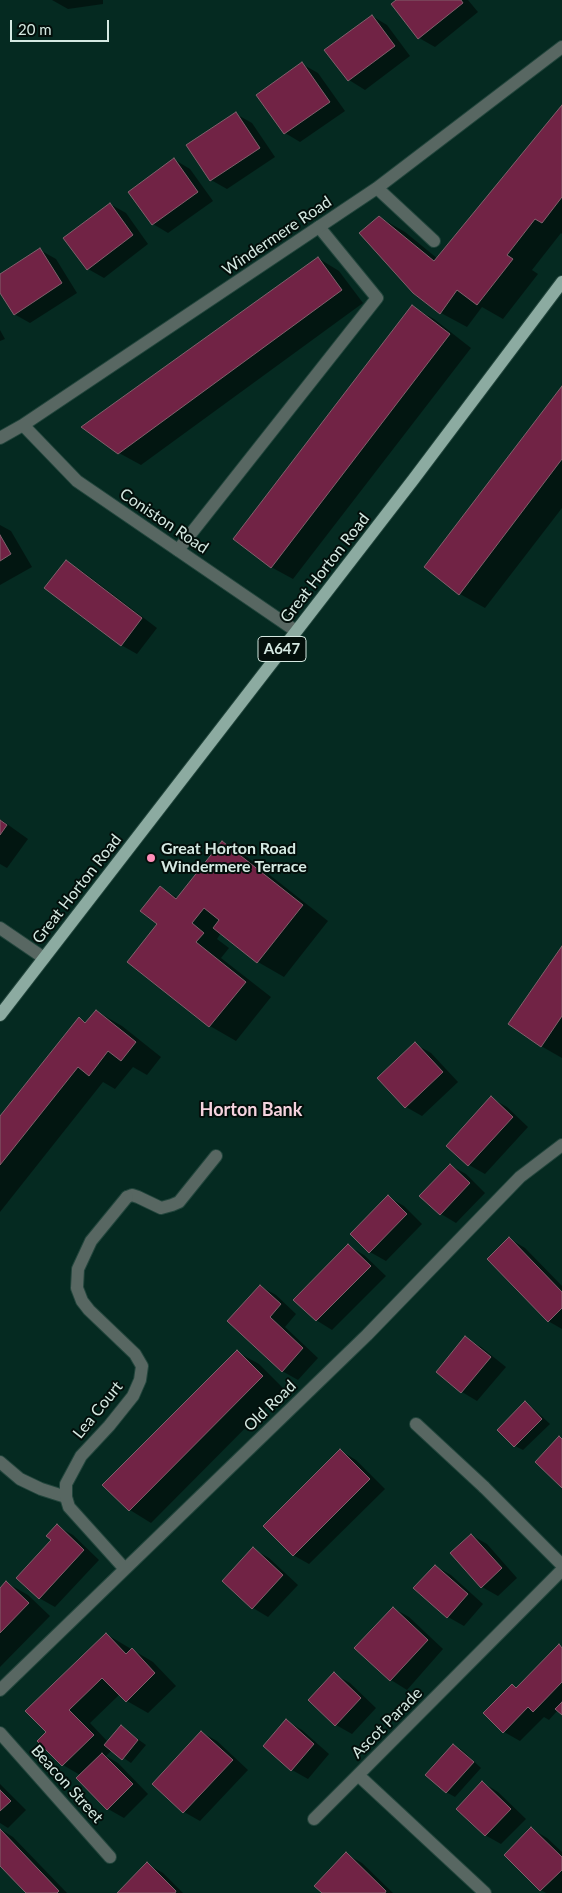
<!DOCTYPE html>
<style>
body{margin:0}
#map{position:relative;width:562px;height:1893px;overflow:hidden;background:#052a21;font-family:Lato,sans-serif}
canvas{display:block}
.scale{position:absolute;left:10px;top:20px;width:99px;height:22px;box-sizing:border-box;border:2px solid #d5e9e2;border-top:0;padding-left:6px;font-size:15px;line-height:18px;white-space:nowrap;color:#d5e9e2;-webkit-text-stroke:4px #030f0b;paint-order:stroke}
</style>
<div id="map">
<canvas width="562" height="1893"></canvas>
<div class="scale">20 m</div>
</div>
<script>
const context = document.querySelector('canvas').getContext('2d');
context.lineJoin = 'round';
function fill(path, color) { context.fillStyle = color; context.fill(path, 'evenodd'); }
const toPath = rows => new Path2D(rows.map(r => 'M' + r).join(''));
function strokePath(path, color, width, dash) { context.strokeStyle = color; context.lineWidth = width; context.lineCap = dash ? 'butt' : 'round'; context.setLineDash(dash || []); context.stroke(path); }
function write(font, color, halo, rows, align = 'center') {
  context.font = font + ' Lato,sans-serif'; context.lineWidth = 4; context.setLineDash([]); context.textBaseline = 'middle'; context.strokeStyle = halo; context.fillStyle = color; for (const [text, x, y, turn = 0] of rows) {
    context.save(); context.translate(x, y); context.rotate((+turn || 0) * Math.PI / 180); context.textAlign = isNaN(turn) ? turn : align; if (halo) context.strokeText(text, 0, 0); context.fillText(text, 0, 0); context.restore();
  }
}
fill(toPath([
 [52,0,103,0,103,4,68,9],
 [398,0,468,0,478,12,435,47,419,38],
 [372,16,387,25,410,56,365,90,349,80],
 [302,64,318,73,345,111,300,142,285,133],
 [562,107,562,234,561,233,532,270,538,274,503,319,482,307,467,327,441,313,379,217,405,232,438,259],
 [236,114,252,123,275,157,227,189,211,180],
 [175,160,190,169,213,201,168,233,153,224],
 [110,204,126,213,148,244,104,278,88,269],
 [40,250,56,259,77,293,30,323,14,314,0,291,0,275],
 [318,258,339,271,363,303,141,465,119,453],
 [412,307,434,319,471,348,293,579,271,567],
 [0,330,5,339,0,341],
 [562,388,562,508,485,608,460,594],
 [0,525,11,531,32,567,0,585],
 [66,562,82,571,157,628,137,654,121,645],
 [0,819,28,839,7,868,0,864],
 [222,843,247,857,328,921,284,977,258,962,221,933,217,939,229,948,221,958,271,997,236,1041,210,1026,129,962,159,924,160,888,178,898],
 [562,948,562,1058,541,1046],
 [96,1011,122,1026,161,1057,147,1075,133,1067,115,1089,103,1082,0,1212,0,1118,79,1019,87,1023],
 [415,1044,431,1053,458,1082,422,1116,406,1107],
 [491,1098,507,1107,528,1127,485,1174,469,1165,448,1146],
 [450,1165,466,1174,485,1193,456,1223,441,1214],
 [388,1197,404,1206,422,1224,386,1261,370,1252],
 [510,1239,525,1248,562,1286,562,1329,548,1321],
 [349,1246,364,1255,386,1276,332,1330,316,1320],
 [260,1286,276,1295,296,1314,285,1327,318,1358,298,1380,282,1371],
 [466,1338,481,1347,506,1367,477,1401,462,1392],
 [237,1352,259,1364,284,1389,151,1523,130,1510,104,1485],
 [525,1403,533,1408,550,1424,523,1450,515,1446],
 [341,1451,356,1460,385,1489,309,1564,293,1555],
 [57,1526,73,1535,99,1560,55,1607,39,1598],
 [471,1535,487,1544,517,1578,498,1596,482,1587],
 [253,1549,269,1558,298,1585,268,1617,253,1608,223,1581],
 [435,1566,451,1575,483,1604,464,1626,448,1617],
 [7,1583,28,1595,50,1616,0,1667,0,1590],
 [393,1608,409,1617,443,1649,407,1690,391,1680,356,1648],
 [106,1634,153,1662,176,1686,148,1713,127,1701,120,1694,90,1723,108,1742,121,1727,146,1745,131,1763,112,1750,106,1756,118,1763,148,1794,124,1818,108,1809,80,1775,63,1765,48,1732],
 [559,1646,562,1648,562,1714,558,1710,549,1720,544,1717,520,1741,504,1732,512,1685,517,1688],
 [334,1674,350,1683,376,1708,352,1734,336,1725],
 [286,1721,302,1730,329,1754,308,1779,292,1770],
 [201,1732,217,1741,248,1770,200,1821,184,1812,154,1784],
 [453,1745,462,1750,481,1768,455,1797,446,1792],
 [482,1782,498,1792,526,1819,501,1844,485,1835],
 [0,1784,26,1810,8,1828,0,1823],
 [0,1829,13,1837,67,1893,27,1893,0,1864],
 [532,1829,547,1838,562,1852,562,1893,546,1893,541,1890,506,1855],
 [346,1854,362,1863,393,1893,324,1893],
 [147,1864,163,1873,183,1893,119,1893]
]), '#0007');
const building = toPath([
 [396,0,461,0,463,3,418,39,391,4,396,0],
 [372,15,395,46,348,81,324,50,372,15],
 [302,62,330,102,284,134,256,95,302,62],
 [562,105,562,197,542,223,535,219,507,255,513,259,477,305,457,290,440,314,413,293,359,233,379,216,434,261,562,105],
 [236,112,260,148,210,181,186,145,236,112],
 [174,158,198,192,152,225,128,192,174,158],
 [110,203,133,235,87,270,63,238,110,203],
 [40,248,62,283,14,315,0,293,0,274,40,248],
 [318,257,342,290,118,454,81,427,318,257],
 [412,305,450,334,271,568,233,539,412,305],
 [562,386,562,459,459,595,424,567,562,386],
 [0,535,11,554,0,561,0,535],
 [66,560,142,618,121,646,44,588,66,560],
 [0,820,7,825,0,835,0,820],
 [222,841,303,905,257,963,213,928,219,920,204,908,192,923,204,933,196,942,246,982,209,1027,127,962,157,924,140,911,160,886,176,899,222,841],
 [562,946,562,1016,541,1047,508,1024,562,946],
 [96,1010,136,1042,121,1061,108,1051,89,1076,78,1067,0,1165,0,1116,79,1017,85,1023,96,1010],
 [415,1042,443,1072,405,1108,377,1078,415,1042],
 [491,1096,513,1117,468,1166,446,1146,491,1096],
 [450,1164,470,1183,440,1215,419,1196,450,1164],
 [388,1195,407,1214,369,1253,350,1234,388,1195],
 [509,1237,562,1292,562,1308,548,1322,487,1259,509,1237],
 [348,1244,371,1266,316,1321,293,1300,348,1244],
 [260,1285,281,1304,270,1317,303,1348,282,1372,227,1321,260,1285],
 [465,1336,491,1357,461,1393,436,1372,465,1336],
 [237,1350,263,1376,129,1511,102,1485,237,1350],
 [525,1401,542,1419,514,1447,497,1430,525,1401],
 [559,1436,562,1439,562,1488,535,1462,559,1436],
 [340,1449,370,1479,293,1556,263,1526,340,1449],
 [57,1524,84,1550,39,1599,16,1578,51,1540,46,1536,57,1524],
 [471,1534,502,1568,481,1588,450,1553,471,1534],
 [253,1547,283,1575,252,1609,222,1581,253,1547],
 [435,1565,468,1594,447,1618,413,1588,435,1565],
 [6,1581,29,1603,0,1633,0,1588,6,1581],
 [393,1607,428,1640,390,1681,354,1648,393,1607],
 [106,1633,126,1654,132,1648,155,1673,126,1702,102,1678,69,1710,94,1735,62,1766,37,1741,46,1732,25,1711,106,1633],
 [559,1644,562,1648,562,1682,533,1712,528,1707,503,1733,483,1713,512,1684,516,1688,559,1644],
 [334,1672,361,1698,335,1726,308,1700,334,1672],
 [562,1702,562,1715,555,1709,562,1702],
 [286,1719,314,1744,291,1771,263,1746,286,1719],
 [121,1725,138,1740,122,1760,104,1745,121,1725],
 [201,1731,233,1760,183,1813,152,1784,201,1731],
 [453,1744,474,1762,446,1793,425,1775,453,1744],
 [102,1753,133,1784,107,1810,76,1778,102,1753],
 [482,1781,511,1809,485,1836,456,1809,482,1781],
 [0,1790,11,1801,0,1811,0,1790],
 [531,1827,562,1857,562,1870,540,1891,504,1855,531,1827],
 [0,1829,59,1891,57,1893,26,1893,0,1866,0,1829],
 [346,1852,386,1891,385,1893,322,1893,314,1886,346,1852],
 [147,1862,176,1891,175,1893,117,1893,147,1862]
]);
fill(building, '#712345');
strokePath(building, '#81616c', 1);
const lane = toPath([
 [178,550,377,298,319,227],
 [127,1197,132,1195,138,1197,161,1208,172,1205,179,1202,216,1156],
 [416,1424,484,1487],
 [0,1462,20,1479,41,1489,66,1497]
]);
const street = toPath([
 [377,188,434,241],
 [23,425,77,481,296,631],
 [0,438,23,425,377,188,562,47],
 [0,928,44,958],
 [484,1487,562,1565],
 [124,1568,69,1507,66,1497,66,1484,81,1456,109,1426,133,1396,140,1380,142,1366,135,1354,89,1310,82,1301,77,1288,78,1269,91,1241,127,1197],
 [0,1690,367,1335,520,1177,562,1145],
 [0,1733,110,1857],
 [314,1819,358,1775],
 [485,1893,358,1775,562,1570]
]);
const primary = toPath([
 [0,1015,413,480,562,282]
]);
strokePath(lane, '#22453c', 14);
strokePath(street, '#22453c', 14);
strokePath(primary, '#22453c', 14);
strokePath(lane, '#586762', 12);
strokePath(street, '#586762', 12);
strokePath(primary, '#8caba1', 12);
for (const [x, y, r, color] of [
 [151,858,5,"#ff8eb9"]
]) { const dot = new Path2D(); dot.arc(x, y, r, 0, 2 * Math.PI); context.fillStyle = color; context.fill(dot); strokePath(dot, '#030f0b', 2); }
for (const [x, y, w] of [
 [282,649,48]
]) { const box = new Path2D(); box.roundRect(x - w / 2, y - 12.5, w, 25, 4); context.fillStyle = '#030f0b'; context.fill(box); strokePath(box, '#d5e9e2', 1); }
write('bold 15px', '#d5e9e2', null, [
 ["A647",282,649]
]);
write('16px', '#d5e9e2', '#030f0b', [
 ["Windermere Road",277,236,-34],
 ["Coniston Road",164,521,34],
 ["Great Horton Road",325,568,-52],
 ["Great Horton Road",77,889,-52],
 ["Old Road",270,1406,-44],
 ["Lea Court",98,1410,-51],
 ["Ascot Parade",387,1723,-45],
 ["Beacon Street",67,1784,48]
]);
write('bold 16px', '#d5e9e2', '#030f0b', [
 ["Great Horton Road",161,849],
 ["Windermere Terrace",161,867]
], 'left');
write('bold 18px', '#f5d3de', '#030f0b', [
 ["Horton Bank",251,1110]
]);
</script>
